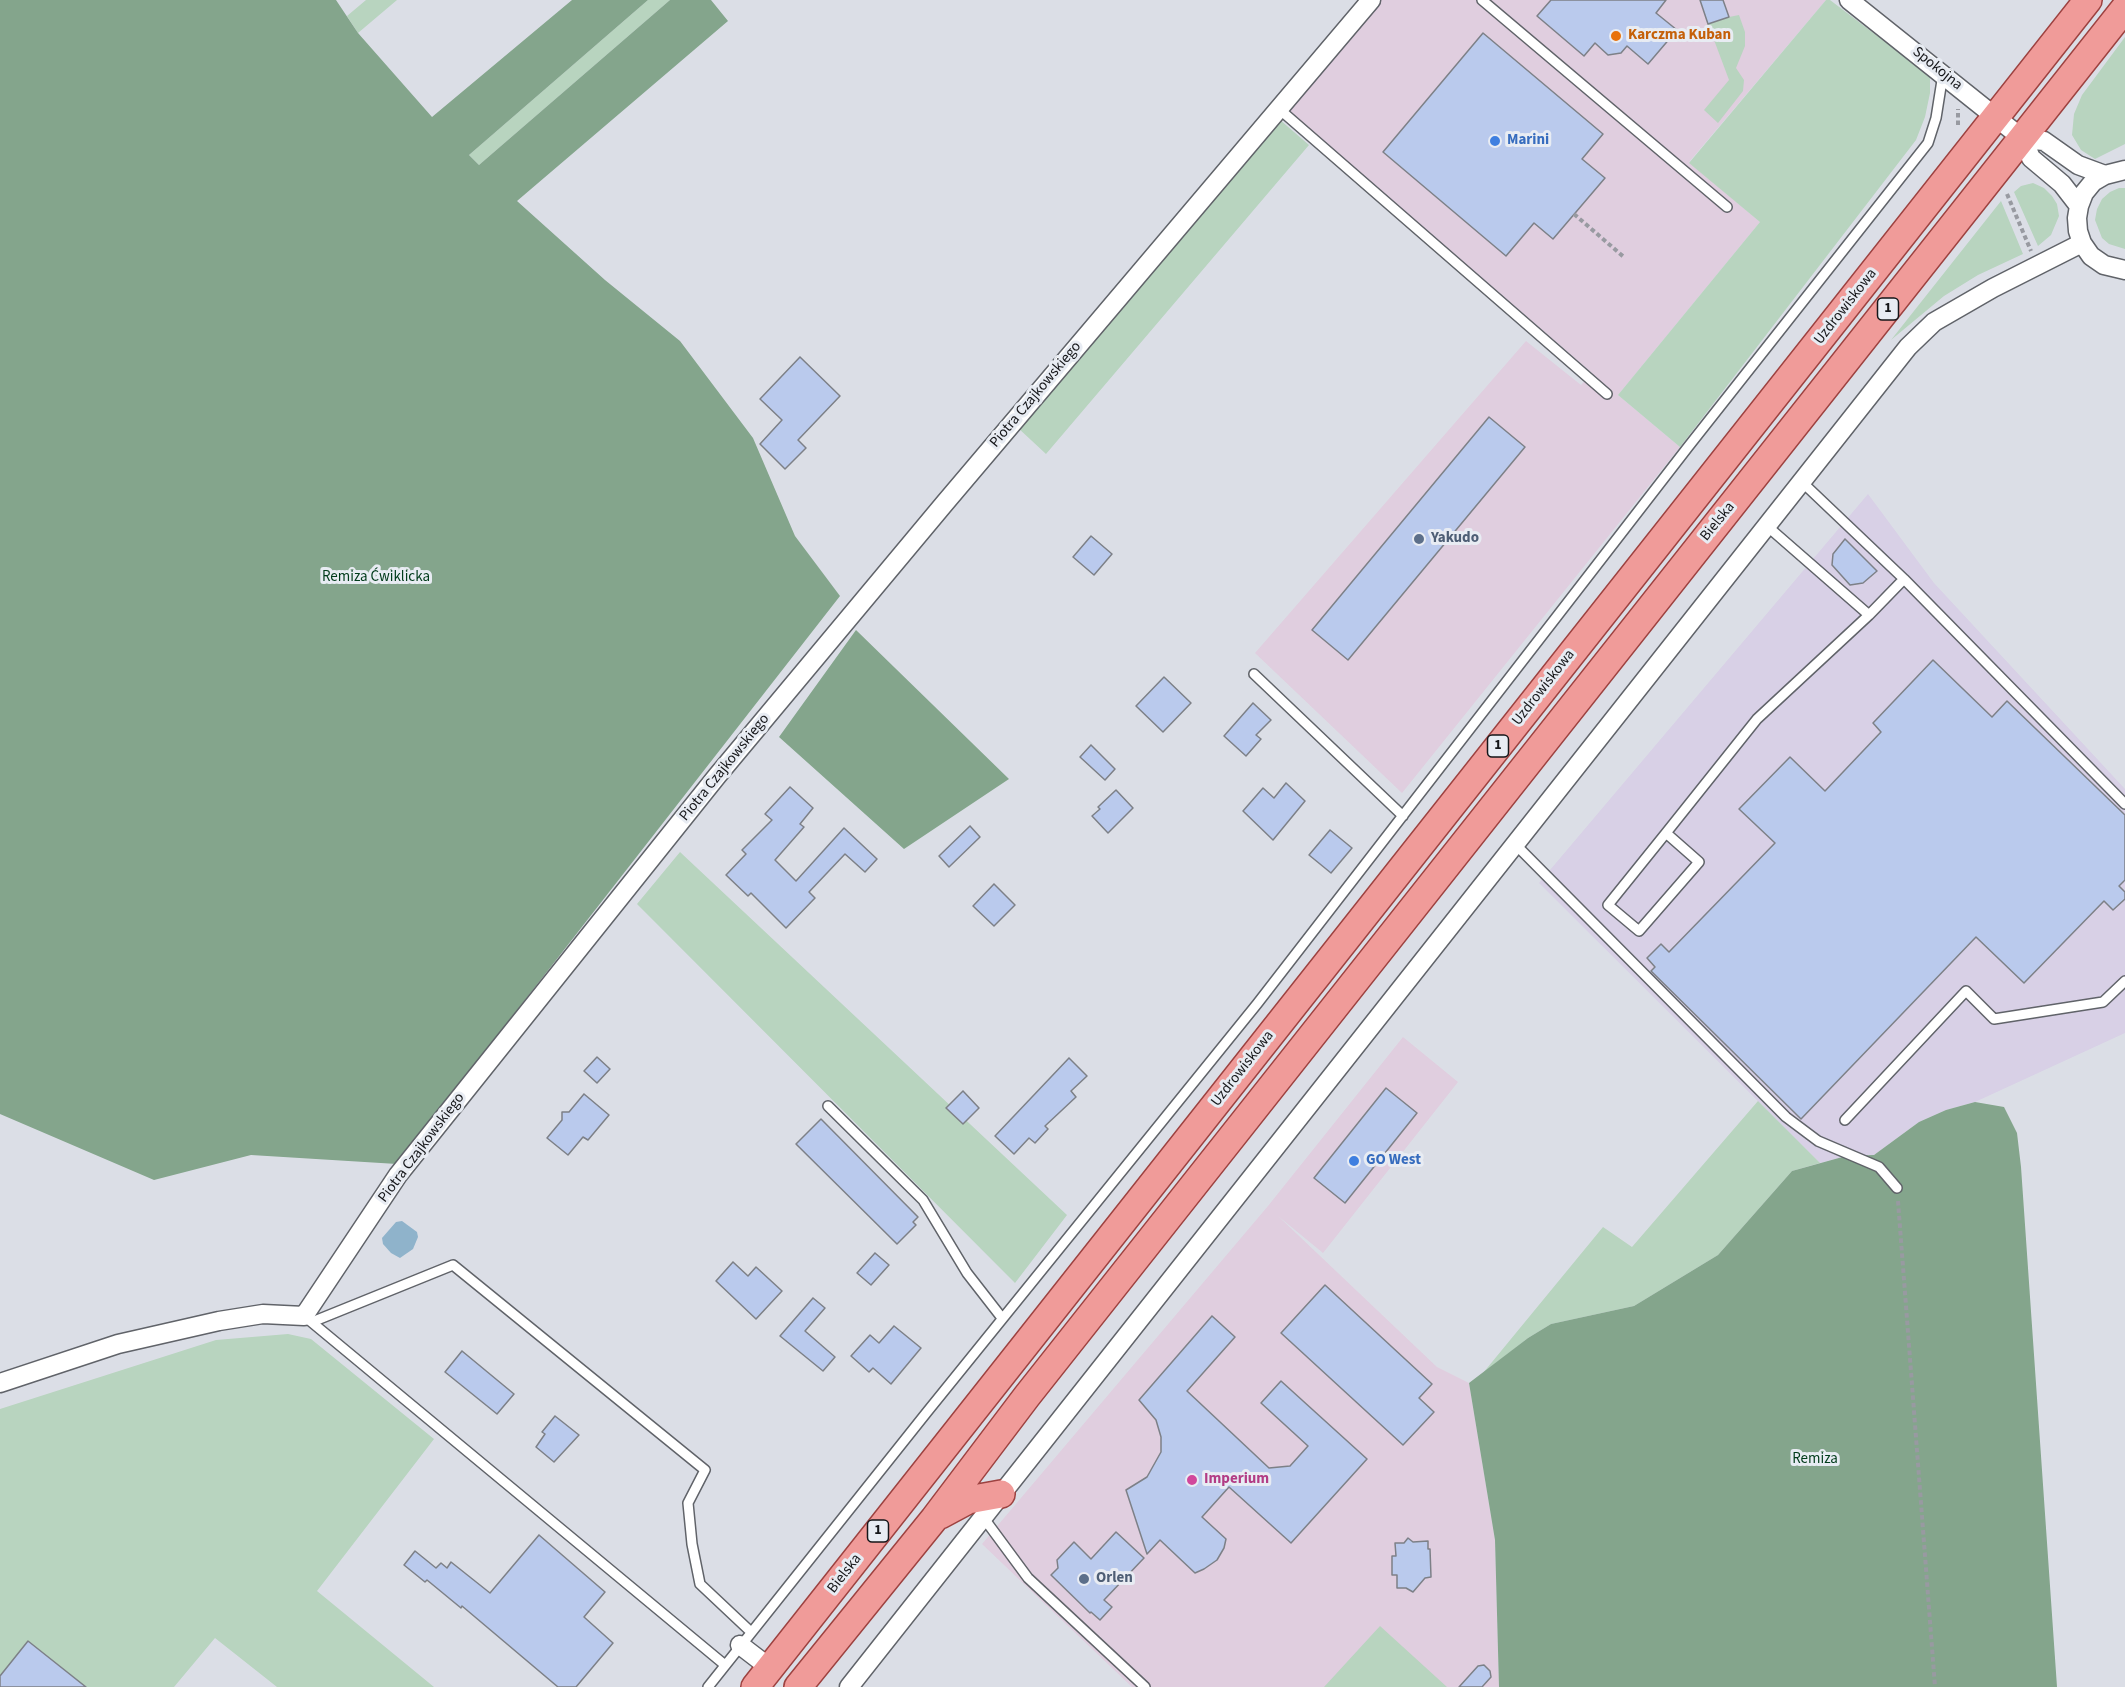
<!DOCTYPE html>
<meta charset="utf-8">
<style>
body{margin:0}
canvas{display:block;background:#dbdee6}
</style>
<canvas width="2125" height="1687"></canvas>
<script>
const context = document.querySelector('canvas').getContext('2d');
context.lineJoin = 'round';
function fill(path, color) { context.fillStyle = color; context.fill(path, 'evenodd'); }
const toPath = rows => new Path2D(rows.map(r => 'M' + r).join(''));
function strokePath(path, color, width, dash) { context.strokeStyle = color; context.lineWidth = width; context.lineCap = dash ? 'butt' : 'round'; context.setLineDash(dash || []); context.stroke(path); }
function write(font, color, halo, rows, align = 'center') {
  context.font = font + ' "Source Sans 3",sans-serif'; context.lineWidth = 6; context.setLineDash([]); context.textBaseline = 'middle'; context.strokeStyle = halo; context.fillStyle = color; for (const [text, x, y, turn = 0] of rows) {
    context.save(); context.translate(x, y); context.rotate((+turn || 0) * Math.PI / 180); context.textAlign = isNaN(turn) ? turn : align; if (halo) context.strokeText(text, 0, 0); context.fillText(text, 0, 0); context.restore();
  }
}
fill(toPath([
 [1379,0,1826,0,1689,162,1760,222,1618,395,1680,447,1402,793,1255,653,1526,341,1581,385,1592,373,1287,109],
 [1403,1037,1458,1082,1323,1253,1278,1216,1437,1367,1469,1383,1495,1540,1499,1687,1132,1687,982,1544,1268,1206]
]), '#e0cedf');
fill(toPath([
 [1868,494,1934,583,2125,789,2125,1033,1975,1102,1946,1110,1919,1122,1874,1155,1846,1156,1820,1163,1539,883]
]), '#d8d0e6');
fill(toPath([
 [366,0,397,0,358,33,347,16],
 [648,0,670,0,479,165,469,155],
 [1826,0,1830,0,1930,76,1930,93,1925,117,1916,140,1680,447,1618,395,1760,222,1689,163],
 [1739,15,1745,32,1745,46,1736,68,1744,80,1743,91,1718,123,1704,110,1729,80,1708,24,1729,17],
 [2125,37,2125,144,2095,159,2081,150,2072,135,2074,114,2082,95],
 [1279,119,1309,145,1046,454,1017,427],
 [2033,183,2044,188,2052,196,2057,204,2059,216,2051,235,2038,246,2014,192,2021,186],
 [2119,188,2125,188,2125,249,2109,244,2102,238,2095,220,2097,209,2102,199,2110,192],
 [2001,201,2023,254,1978,275,1944,296,1891,340],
 [680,852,1067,1215,1015,1283,637,904],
 [1758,1101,1820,1163,1792,1171,1718,1255,1634,1306,1551,1324,1528,1338,1483,1373,1603,1227,1632,1247],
 [288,1334,311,1339,434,1439,317,1591,434,1687,277,1687,215,1638,174,1687,0,1687,0,1409,216,1340],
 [1380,1626,1447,1687,1324,1687]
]), '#b8d4bf');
fill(toPath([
 [0,0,336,0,358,33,432,117,572,0,648,0,469,155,479,165,670,0,711,0,728,21,517,201,605,280,680,341,753,438,795,536,840,596,397,1164,251,1155,154,1180,0,1114],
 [856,630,1009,779,904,849,779,737],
 [1975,1102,2004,1107,2017,1133,2021,1167,2057,1687,1499,1687,1495,1540,1469,1383,1528,1338,1551,1324,1634,1306,1718,1255,1792,1171,1846,1156,1874,1155,1919,1122,1946,1110]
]), '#84a58c');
fill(toPath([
 [402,1221,417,1232,418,1237,413,1249,400,1258,391,1253,383,1244,382,1238,396,1222]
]), '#8fb3cb');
const building = toPath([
 [1551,0,1666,0,1656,13,1677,30,1648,64,1627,46,1621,53,1608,55,1595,43,1584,56,1537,16,1551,0],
 [1700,0,1723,0,1729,17,1708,24,1700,0],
 [1483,33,1603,134,1582,159,1605,178,1553,239,1534,223,1506,256,1383,152,1483,33],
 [800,357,840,396,798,440,806,448,785,469,760,444,782,420,760,399,800,357],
 [1489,417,1525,447,1348,660,1312,630,1489,417],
 [1091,536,1112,554,1094,575,1073,557,1091,536],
 [1845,539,1877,571,1863,583,1850,585,1832,565,1833,554,1845,539],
 [1933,660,1992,717,2007,701,2125,815,2125,880,2119,886,2125,892,2125,899,2113,910,2104,901,2024,983,1976,937,1801,1119,1651,971,1655,967,1647,958,1661,944,1669,952,1775,843,1739,809,1790,757,1825,791,1881,732,1873,723,1933,660],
 [1164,677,1191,703,1163,732,1136,706,1164,677],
 [1253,703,1271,720,1256,735,1261,739,1246,756,1224,736,1253,703],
 [1091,745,1115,769,1105,780,1080,757,1091,745],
 [1286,783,1305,801,1273,840,1243,811,1263,788,1274,798,1286,783],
 [790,787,813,808,800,824,804,827,775,860,796,881,844,828,877,859,865,872,845,854,809,892,815,898,786,928,751,893,748,896,726,875,746,854,742,850,772,820,765,814,790,787],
 [1116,790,1133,808,1108,833,1092,816,1100,809,1098,807,1116,790],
 [970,826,980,837,949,867,939,856,970,826],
 [1330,830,1352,848,1331,873,1309,855,1330,830],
 [994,884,1015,905,994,926,973,906,994,884],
 [597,1057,610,1069,597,1083,584,1071,597,1057],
 [1069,1058,1087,1076,1071,1091,1076,1097,1045,1126,1048,1129,1035,1143,1029,1138,1014,1154,995,1136,1069,1058],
 [1386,1088,1417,1113,1345,1203,1314,1178,1386,1088],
 [963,1091,979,1108,963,1124,946,1108,963,1091],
 [584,1094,609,1115,588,1140,583,1137,568,1155,547,1138,562,1120,562,1112,569,1112,584,1094],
 [821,1119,918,1217,913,1222,916,1225,897,1244,796,1144,821,1119],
 [875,1253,889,1265,871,1285,857,1273,875,1253],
 [733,1262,748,1276,756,1267,782,1291,756,1319,716,1281,733,1262],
 [1325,1285,1432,1384,1419,1398,1434,1412,1403,1445,1281,1333,1325,1285],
 [813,1298,825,1308,805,1331,835,1357,823,1371,780,1336,813,1298],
 [1212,1316,1235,1337,1187,1391,1269,1468,1290,1466,1308,1446,1261,1403,1281,1381,1367,1459,1291,1543,1229,1487,1202,1517,1226,1539,1224,1548,1217,1560,1204,1569,1195,1573,1160,1540,1147,1554,1126,1490,1147,1477,1161,1452,1161,1437,1156,1420,1139,1400,1212,1316],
 [894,1326,921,1348,891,1384,873,1368,869,1372,851,1356,870,1335,879,1343,894,1326],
 [462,1351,514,1394,497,1414,445,1372,462,1351],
 [555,1416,579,1435,554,1462,536,1447,545,1434,542,1432,555,1416],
 [1116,1532,1144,1558,1104,1600,1112,1607,1100,1620,1091,1612,1090,1613,1051,1575,1058,1568,1057,1560,1074,1542,1091,1559,1116,1532],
 [539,1535,605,1592,584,1617,613,1643,576,1687,558,1687,462,1606,461,1608,427,1580,425,1582,404,1565,415,1551,436,1568,441,1563,447,1568,451,1562,490,1593,539,1535],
 [1408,1538,1413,1542,1428,1541,1428,1549,1430,1549,1431,1577,1425,1578,1413,1592,1406,1588,1397,1588,1397,1575,1392,1575,1392,1556,1396,1556,1395,1543,1404,1543,1408,1538],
 [28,1641,86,1687,0,1687,0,1676,28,1641],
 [1484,1665,1490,1671,1491,1677,1482,1687,1459,1687,1478,1666,1484,1665]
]);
fill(building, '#bacaed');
strokePath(building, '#7d8087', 1.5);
const lane = toPath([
 [1482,0,1727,207],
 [1278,108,1607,394],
 [1802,482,1904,579],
 [1869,615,1904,579,2125,804],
 [1254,674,1403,816],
 [1666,833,1699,862,1639,931,1608,905,1666,833,1757,719,1869,615,1767,526],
 [1515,844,1786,1117,1818,1141,1879,1167,1897,1188],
 [828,1106,923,1200,967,1273,1002,1318],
 [1845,1120,1966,991,1994,1019,2103,1002,2125,981],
 [309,1320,725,1665],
 [312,1322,453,1265,705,1470,688,1503,692,1544,700,1584,751,1632],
 [983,1517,1028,1578,1145,1687],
 [708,1687,927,1412,1257,1004,1688,447,1928,143,1936,118,1943,74]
]);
const street = toPath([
 [1849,0,2023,139,2031,158,2062,184,2079,206],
 [2023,139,2044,141,2078,165,2105,175],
 [2125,170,2105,175,2093,182,2084,193,2079,206,2077,218,2078,231,2082,243,2091,256,2104,265,2125,270],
 [0,1383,118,1344,219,1321,263,1314,304,1316,398,1175,717,776,944,504,1371,0],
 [740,1645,770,1668],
 [849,1687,1908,347,1934,322,1993,288,2082,243]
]);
const primary = toPath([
 [940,1515,968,1500,1001,1494],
 [755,1687,2088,0],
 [798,1687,934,1519,1027,1396,2125,8]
]);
strokePath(lane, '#606369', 12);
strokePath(street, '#606369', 21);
strokePath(primary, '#9d4240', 30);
strokePath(toPath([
 [1958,125,1958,109],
 [2007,194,2031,251],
 [1574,214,1625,258],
 [1898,1201,1935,1687]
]), '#989aa1', 4, [4.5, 3]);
strokePath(lane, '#fff', 9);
strokePath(street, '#fff', 18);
strokePath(primary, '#f09b99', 27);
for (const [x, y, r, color] of [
 [1616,36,6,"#e8710a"],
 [1495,141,6,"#3f7fe0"],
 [1419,539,6,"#5c6f8a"],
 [1354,1161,6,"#3f7fe0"],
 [1192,1480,6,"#d1479c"],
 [1084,1579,6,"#5c6f8a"]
]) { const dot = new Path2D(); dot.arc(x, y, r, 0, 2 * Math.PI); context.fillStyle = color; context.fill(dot); strokePath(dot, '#e8ecf3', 2); }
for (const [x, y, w] of [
 [1888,309,21],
 [1498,746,21],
 [878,1531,21]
]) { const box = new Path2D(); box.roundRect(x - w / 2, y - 11, w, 22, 4.5); context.fillStyle = '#e8ecf3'; context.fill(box); strokePath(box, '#151619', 1.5); }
write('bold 14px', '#151619', null, [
 ["1",1888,309],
 ["1",1498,746],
 ["1",878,1531]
]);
write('bold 15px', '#c56008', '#e8ecf3', [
 ["Karczma Kuban",1628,36]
], 'left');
write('15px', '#151619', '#e8ecf3', [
 ["Spokojna",1937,69,39],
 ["Uzdrowiskowa",1846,307,-52],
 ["Piotra Czajkowskiego",1036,395,-50],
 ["Bielska",1718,522,-51],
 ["Uzdrowiskowa",1544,688,-52],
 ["Piotra Czajkowskiego",725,768,-51],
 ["Uzdrowiskowa",1243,1069,-52],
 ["Piotra Czajkowskiego",422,1148,-53],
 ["Bielska",845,1574,-52]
]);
write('bold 15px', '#366cbe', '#e8ecf3', [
 ["Marini",1507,141],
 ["GO West",1366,1161]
], 'left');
write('bold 15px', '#4e5e75', '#e8ecf3', [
 ["Yakudo",1431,539],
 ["Orlen",1096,1579]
], 'left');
write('15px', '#003b1a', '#e8ecf3', [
 ["Remiza Ćwiklicka",376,578],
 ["Remiza",1815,1460]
]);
write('bold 15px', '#b23c85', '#e8ecf3', [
 ["Imperium",1204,1480]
], 'left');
</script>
